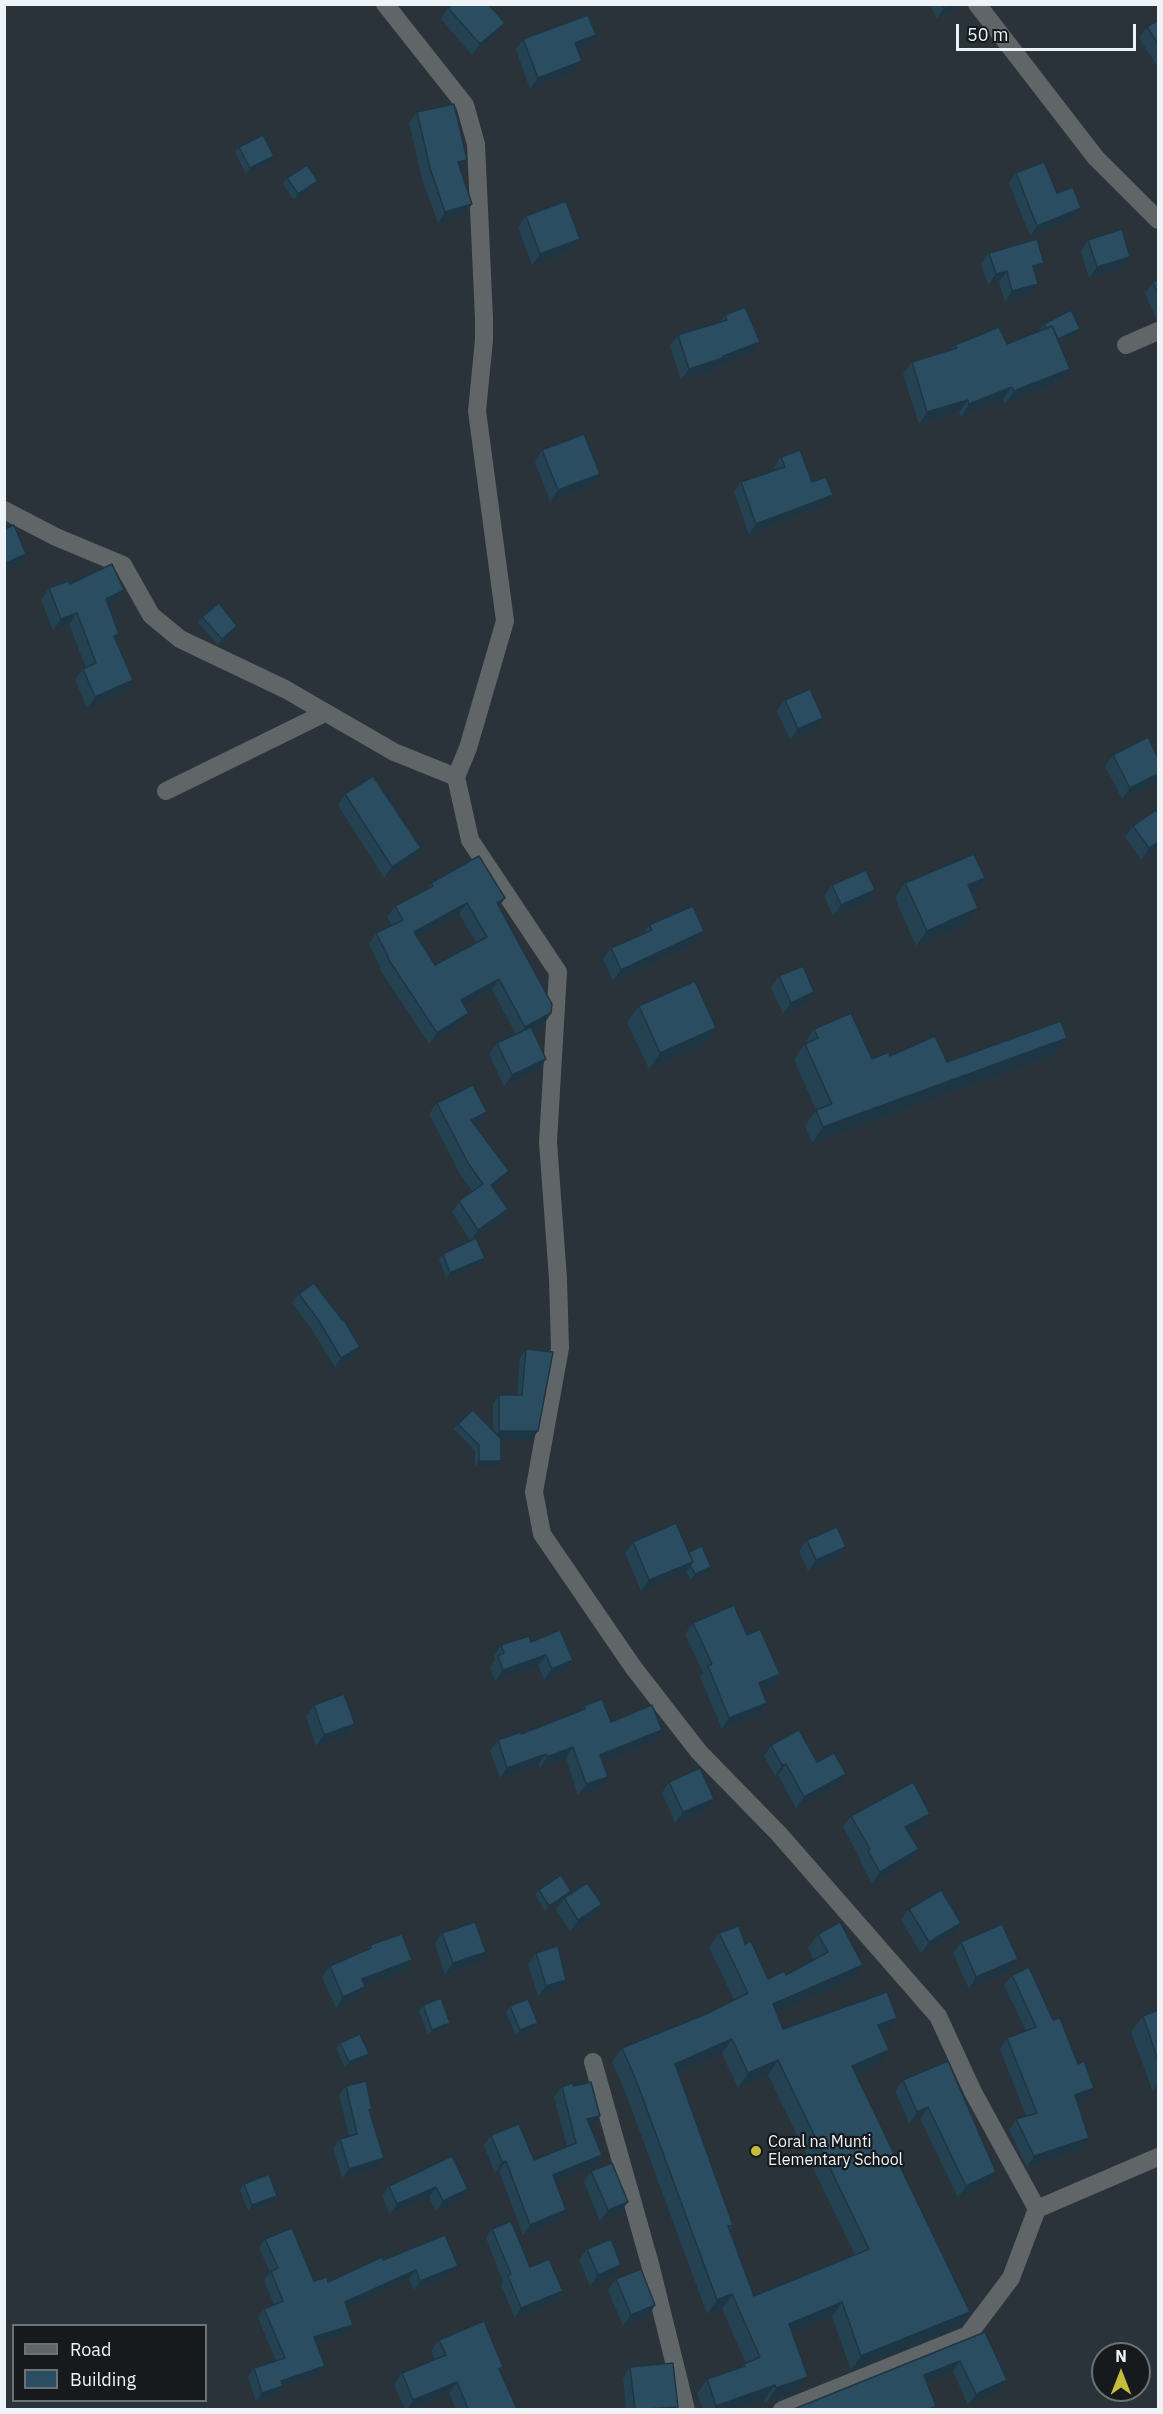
<!DOCTYPE html>
<style>
body{margin:0}
#map{position:relative;width:1163px;height:2414px;overflow:hidden;background:#293339;font-family:"IBM Plex Sans",sans-serif}
canvas{display:block}
.frame{position:absolute;inset:0;border:6px solid #edf3f7;pointer-events:none}
.legend{position:absolute;left:12px;top:2324px;width:195px;height:78px;box-sizing:border-box;background:#161a1d;border:2px solid #6c7174;margin:0;padding:8px 10px;list-style:none;font-size:18px;color:#edf3f7}
.legend li{display:flex;align-items:center;gap:12px;height:30px}
.legend b{width:30px;border:2px solid #6c7174}
.north{position:absolute;left:1091px;top:2342px;width:60px;height:60px;box-sizing:border-box;background:#161a1d;border:2px solid #6c7174;border-radius:50%;rotate:0deg;font-size:16px;font-weight:700;line-height:24px;text-align:center;color:#edf3f7}
.north::after{content:'';display:block;margin:auto;width:21px;height:27px;background:#c6bc3c;clip-path:polygon(50% 0,100% 100%,50% 72%,0 100%)}
.scale{position:absolute;left:956px;top:24px;width:180px;height:27px;box-sizing:border-box;border:3px solid #edf3f7;border-top:0;padding-left:8px;font-size:18px;line-height:21px;white-space:nowrap;color:#edf3f7;-webkit-text-stroke:4px #161a1d;paint-order:stroke}
</style>
<div id="map">
<canvas width="1163" height="2414"></canvas>
<div class="frame"></div>
<ul class="legend">
<li><b style="height:8px;background:#606568"></b>Road</li>
<li><b style="height:16px;background:#2b4d61"></b>Building</li>
</ul>
<div class="north">N</div>
<div class="scale">50 m</div>
</div>
<script>
const context = document.querySelector('canvas').getContext('2d');
context.lineJoin = 'round';
const toPath = rows => new Path2D(rows.map(r => 'M' + r).join(''));
function strokePath(path, color, width, dash) { context.strokeStyle = color; context.lineWidth = width; context.lineCap = dash ? 'butt' : 'round'; context.setLineDash(dash || []); context.stroke(path); }
function fill(path, color) { context.fillStyle = color; context.fill(path, 'evenodd'); }
function write(font, color, halo, rows, align = 'center') {
  context.font = font + ' "IBM Plex Sans",sans-serif'; context.lineWidth = 4.5; context.setLineDash([]); context.textBaseline = 'middle'; context.strokeStyle = halo; context.fillStyle = color; for (const [text, x, y, turn = 0] of rows) {
    context.save(); context.translate(x, y); context.rotate((+turn || 0) * Math.PI / 180); context.textAlign = isNaN(turn) ? turn : align; if (halo) context.strokeText(text, 0, 0); context.fillText(text, 0, 0); context.restore();
  }
}
strokePath(toPath([
 [385,4,465,105,476,144,484,318,484,340,477,411,505,621,468,748,456,777,470,840,558,972,548,1142,558,1279,560,1348,534,1492,542,1534,633,1667,699,1752,779,1834,938,2016,973,2092,1037,2209],
 [977,4,1096,158,1158,220],
 [1126,345,1158,331],
 [4,510,56,537,123,565,151,615,180,639,285,689,394,752,456,777],
 [166,791,325,713],
 [593,2062,650,2264,686,2410],
 [782,2410,968,2335,1011,2278,1037,2209,1158,2157]
]), '#606568', 18);
fill(toPath([
 [930,4,966,4,937,19],
 [448,8,505,23,497,34,472,55,441,19],
 [1158,20,1158,67,1139,38,1147,27],
 [523,39,588,46,577,50,574,72,530,89,516,50],
 [417,112,461,169,472,204,464,215,438,223,422,179,409,123],
 [239,147,274,156,271,162,246,174,235,152],
 [1016,173,1074,218,1030,236,1009,183],
 [287,178,318,181,314,187,294,200,283,184],
 [526,216,572,250,532,265,518,227],
 [1088,240,1122,268,1089,278,1081,251],
 [989,253,1036,274,1030,295,1005,302,999,282,988,285,981,264],
 [1158,280,1158,317,1156,318,1145,293,1153,282],
 [725,315,760,342,752,353,717,366,715,369,681,380,670,346,678,335,720,322],
 [1044,324,1080,329,1076,334,1059,343,1061,381,1005,404,1003,399,961,417,959,412,919,424,903,374,912,362,952,350,955,345,1007,344,1041,331,1040,329],
 [542,450,592,485,550,501,535,462],
 [781,457,826,505,749,534,734,492,741,482,775,470,774,467],
 [49,588,124,590,116,602,108,605,116,639,133,680,125,691,87,708,75,680,83,669,86,668,69,624,53,630,41,600],
 [202,617,237,626,234,632,218,645,198,622],
 [785,700,823,718,815,729,790,740,777,711],
 [1113,755,1157,782,1122,799,1105,766],
 [345,794,413,858,384,878,338,805],
 [1133,826,1158,847,1141,860,1125,837],
 [985,878,974,893,972,894,978,908,967,923,916,946,895,898,905,883],
 [431,883,505,898,499,907,551,1013,544,1024,533,1030,546,1059,538,1071,504,1086,489,1054,497,1043,516,1034,492,990,464,1005,461,1023,429,1044,379,968,380,966,369,944,376,933,392,925,387,917,395,906,428,889],
 [459,914,476,942,435,965,417,937],
 [832,885,875,890,868,901,833,916,824,896],
 [649,925,704,931,696,943,613,981,603,959,611,948,643,934],
 [779,976,806,1004,783,1014,771,988],
 [639,1006,705,1045,649,1069,627,1022],
 [814,1029,872,1059,947,1062,1067,1038,1056,1054,812,1143,805,1126,816,1110,794,1060],
 [437,1103,487,1112,479,1123,475,1125,509,1171,501,1182,493,1188,508,1209,501,1220,474,1238,481,1264,446,1278,439,1259,443,1254,470,1240,452,1212,459,1201,473,1192,460,1174,429,1114],
 [299,1294,354,1356,335,1367,312,1330,292,1303],
 [526,1349,532,1440,501,1440,497,1467,475,1467,475,1451,454,1429,458,1424,493,1431,493,1404,499,1395,517,1395,520,1358],
 [807,1540,838,1558,808,1571,799,1551],
 [633,1542,689,1552,707,1572,691,1580,686,1571,685,1573,641,1591,625,1553],
 [693,1623,747,1635,780,1674,773,1685,762,1689,767,1703,759,1714,722,1729,700,1677,703,1673,685,1634],
 [531,1642,573,1660,565,1671,544,1680,538,1666,495,1681,490,1667,495,1660,494,1656,501,1645],
 [314,1705,355,1724,347,1735,316,1746,306,1716],
 [584,1706,611,1722,662,1730,655,1741,603,1762,600,1788,578,1795,566,1758,540,1768,538,1765,500,1778,490,1751,498,1740,521,1734,580,1711],
 [771,1745,817,1762,838,1785,796,1808,778,1775,775,1776,764,1756],
 [669,1782,706,1810,675,1823,662,1793],
 [930,1814,922,1825,909,1832,911,1860,872,1883,860,1862,861,1860,843,1827,851,1816],
 [539,1890,571,1891,568,1896,602,1904,594,1916,570,1931,556,1910,563,1900,545,1911,535,1895],
 [909,1909,953,1934,921,1953,901,1920],
 [442,1933,478,1963,445,1974,435,1944],
 [719,1933,745,1944,768,1979,786,1975,814,1960,808,1948,818,1934,853,1979,777,2012,783,2029,887,2032,882,2034,879,2065,856,2074,970,2312,960,2326,851,2370,832,2317,792,2333,808,2377,798,2391,766,2403,764,2400,737,2409,703,2409,697,2394,707,2379,742,2367,744,2364,746,2363,722,2309,707,2314,626,2094,612,2062,622,2048,706,2014,734,2000,709,1947],
 [722,2054,738,2088,768,2075,855,2255,754,2296,730,2229,733,2225,678,2073],
 [961,1942,1018,1959,1010,1970,969,1989,953,1953],
 [370,1945,405,1971,365,1986,365,1987,357,1998,336,2008,322,1977,330,1966,366,1950],
 [536,1953,566,1980,558,1991,538,1997,528,1964],
 [1012,1975,1053,2020,1078,2064,1094,2088,1087,2098,1078,2102,1089,2138,1082,2149,1027,2167,1009,2130,1016,2119,1026,2116,1000,2049,1007,2038,1026,2031,1004,1985],
 [423,2005,447,2028,428,2035,419,2011],
 [510,2006,538,2023,534,2028,516,2036,506,2012],
 [1158,2010,1158,2090,1153,2092,1131,2032,1143,2016],
 [340,2043,369,2054,365,2059,345,2068,336,2048],
 [948,2061,988,2183,958,2197,920,2119,909,2123,895,2091,903,2080],
 [346,2086,372,2109,370,2113,384,2158,377,2168,342,2178,333,2148,340,2139,349,2136,339,2095],
 [562,2087,592,2127,591,2127,602,2155,595,2166,555,2182,559,2221,523,2235,499,2171,495,2173,484,2146,491,2135,534,2160,567,2147,554,2097],
 [591,2171,620,2213,600,2221,584,2182],
 [244,2184,277,2196,273,2202,248,2211,240,2190],
 [389,2186,468,2189,461,2199,436,2211,429,2197,390,2214,382,2196],
 [492,2229,530,2267,563,2291,556,2301,515,2318,501,2285,503,2282,486,2238],
 [265,2239,314,2281,328,2282,383,2260,452,2275,414,2290,409,2279,347,2307,347,2333,317,2343,318,2375,282,2387,277,2395,256,2402,248,2377,254,2368,276,2361,258,2318,264,2309,274,2305,264,2280,270,2272,259,2248],
 [587,2249,614,2276,590,2286,579,2260],
 [616,2279,655,2305,648,2316,623,2326,608,2290],
 [985,2332,1007,2380,999,2391,968,2405,953,2371,926,2382,936,2406,934,2409,794,2409],
 [439,2340,503,2367,500,2372,517,2409,456,2409,449,2393,410,2409,405,2409,394,2385,402,2373,435,2360,431,2351],
 [630,2367,675,2409,626,2409,623,2379]
]), '#254253');
fill(toPath([
 [952,4,966,4,937,19,944,8],
 [505,23,497,34,472,55,480,44],
 [596,35,588,46,567,54,575,43],
 [582,61,574,72,530,89,538,78],
 [274,156,271,162,246,174,250,168],
 [467,160,459,171,458,162],
 [318,181,314,187,294,200,298,194],
 [472,204,464,215,438,223,445,212],
 [1081,208,1074,218,1030,236,1037,226],
 [580,239,572,250,532,265,540,254],
 [1130,257,1122,268,1089,278,1097,267],
 [1044,263,1036,274,1025,277,1033,266],
 [1007,271,999,282,988,285,996,274],
 [1038,284,1030,295,1005,302,1012,291],
 [1080,329,1076,334,1049,348,1053,342],
 [760,342,752,353,717,366,715,369,681,380,689,369],
 [1070,369,1061,381,1005,404,1014,391],
 [1012,387,1003,399,961,417,969,404],
 [968,400,959,412,919,424,927,412],
 [600,474,592,485,550,501,558,490],
 [833,495,826,505,749,534,756,524],
 [26,554,19,565,4,571,4,564],
 [124,590,116,602,98,610,106,599],
 [77,613,69,624,53,630,61,619],
 [237,626,234,632,218,645,222,639],
 [133,680,125,691,87,708,95,697],
 [823,718,815,729,790,740,798,729],
 [1158,774,1158,780,1157,782,1122,799,1130,788],
 [1158,842,1158,847,1141,860,1149,848],
 [421,848,413,858,384,878,392,867],
 [985,878,974,893,957,901,968,885],
 [875,890,868,901,833,916,841,905],
 [505,898,497,909,497,903],
 [467,903,459,914,406,943,414,932],
 [978,908,967,923,916,946,927,931],
 [704,931,696,943,613,981,621,970],
 [499,979,492,990,453,1011,461,1000],
 [814,992,806,1004,783,1014,791,1003],
 [469,1013,461,1023,429,1044,437,1033],
 [551,1013,544,1024,518,1038,525,1027],
 [716,1028,705,1045,649,1069,660,1053],
 [1067,1038,1056,1054,812,1143,823,1127],
 [546,1059,538,1071,504,1086,512,1075],
 [487,1112,479,1123,464,1131,471,1120],
 [509,1171,501,1182,483,1195,491,1185],
 [508,1209,501,1220,471,1241,478,1230],
 [485,1258,481,1264,446,1278,450,1273],
 [360,1347,354,1356,335,1367,341,1358],
 [499,1431,538,1431,532,1440,493,1440],
 [479,1461,501,1461,497,1467,475,1467],
 [846,1547,838,1558,808,1571,816,1560],
 [693,1562,685,1573,641,1591,649,1580],
 [711,1567,707,1572,691,1580,695,1574],
 [546,1655,538,1666,495,1681,503,1670],
 [573,1660,565,1671,544,1680,552,1669],
 [780,1674,773,1685,751,1694,759,1683],
 [767,1703,759,1714,722,1729,729,1718],
 [355,1724,347,1735,316,1746,324,1735],
 [662,1730,655,1741,593,1766,600,1755],
 [573,1747,566,1758,540,1768,547,1757],
 [546,1754,538,1765,500,1778,507,1768],
 [786,1764,778,1775,775,1776,782,1765],
 [846,1774,838,1785,796,1808,804,1797],
 [608,1777,600,1788,578,1795,586,1784],
 [714,1799,706,1810,675,1823,683,1812],
 [930,1814,922,1825,898,1838,905,1827],
 [919,1849,911,1860,872,1883,880,1872],
 [571,1891,567,1897,545,1911,549,1906],
 [602,1904,594,1916,570,1931,578,1920],
 [961,1923,953,1934,921,1953,929,1942],
 [486,1952,478,1963,445,1974,453,1963],
 [1018,1959,1010,1970,969,1989,976,1977],
 [412,1960,405,1971,354,1990,362,1979],
 [863,1965,853,1979,763,2018,773,2004],
 [566,1980,558,1991,538,1997,546,1986],
 [365,1987,357,1998,336,2008,343,1997],
 [897,2018,887,2032,868,2039,878,2025],
 [450,2023,447,2028,428,2035,432,2030],
 [538,2023,534,2028,516,2036,520,2030],
 [732,2039,722,2054,665,2078,675,2064],
 [889,2050,879,2065,842,2080,852,2066],
 [369,2054,365,2059,345,2068,349,2062],
 [778,2060,768,2075,738,2088,748,2073],
 [1158,2084,1158,2090,1153,2092],
 [1094,2088,1087,2098,1068,2106,1075,2095],
 [928,2107,920,2119,909,2123,917,2112],
 [600,2116,592,2127,580,2130,587,2119],
 [1089,2138,1082,2149,1027,2167,1034,2156],
 [602,2155,595,2166,545,2186,553,2175],
 [384,2158,377,2168,342,2178,349,2169],
 [506,2161,499,2171,495,2173,502,2162],
 [996,2172,988,2183,958,2197,966,2186],
 [436,2187,429,2197,390,2214,397,2204],
 [468,2189,461,2199,436,2211,443,2201],
 [277,2196,273,2202,248,2211,252,2205],
 [628,2202,620,2213,600,2221,608,2210],
 [566,2210,559,2221,523,2235,530,2225],
 [621,2265,614,2276,590,2286,598,2275],
 [458,2266,452,2275,414,2290,420,2281],
 [416,2270,409,2279,339,2311,345,2302],
 [563,2291,556,2301,515,2318,521,2308],
 [732,2294,722,2309,707,2314,717,2300],
 [842,2302,832,2317,779,2339,789,2324],
 [655,2305,648,2316,623,2326,631,2315],
 [970,2312,960,2326,851,2370,861,2356],
 [353,2325,347,2333,308,2346,314,2337],
 [960,2361,953,2371,916,2386,924,2375],
 [325,2366,318,2375,282,2387,277,2395,256,2402,262,2393,281,2381],
 [808,2377,798,2391,766,2403,776,2388],
 [1007,2380,999,2391,968,2405,976,2394],
 [457,2382,449,2393,410,2409,407,2409,413,2400],
 [775,2385,764,2400,737,2409,714,2409,716,2406],
 [678,2407,675,2409,646,2409]
]), '#1e3644');
const building = toPath([
 [452,4,488,4,505,23,480,44,448,8,452,4],
 [943,4,952,4,944,8,943,4],
 [588,15,596,35,575,43,582,61,538,78,523,39,588,15],
 [1158,20,1158,44,1147,27,1158,20],
 [454,104,467,160,458,162,472,204,445,212,430,168,417,112,454,104],
 [263,135,274,156,250,168,239,147,263,135],
 [1044,162,1057,193,1073,187,1081,208,1037,226,1016,173,1044,162],
 [307,165,318,181,298,194,287,178,307,165],
 [566,201,580,239,540,254,526,216,566,201],
 [1122,229,1130,257,1097,267,1088,240,1122,229],
 [1037,239,1044,263,1033,266,1038,284,1012,291,1007,271,996,274,989,253,1037,239],
 [1158,280,1158,295,1153,282,1158,280],
 [745,307,760,342,723,356,723,358,689,369,678,335,727,320,725,315,745,307],
 [1071,310,1080,329,1058,339,1052,326,1046,329,1044,324,1071,310],
 [1052,326,1070,369,1014,391,1012,387,969,404,968,400,927,412,912,362,957,348,955,345,999,327,1007,344,1052,326],
 [584,434,600,474,558,490,542,450,584,434],
 [800,450,812,482,826,477,833,495,756,524,741,482,785,467,781,457,800,450],
 [14,525,26,554,4,564,4,529,14,525],
 [112,564,124,590,106,599,119,634,114,636,133,680,95,697,83,669,96,663,77,613,61,619,49,588,68,581,70,584,112,564],
 [219,603,237,626,222,639,202,617,219,603],
 [810,689,823,718,798,729,785,700,810,689],
 [1148,737,1158,758,1158,774,1130,788,1113,755,1148,737],
 [373,776,421,848,392,867,345,794,373,776],
 [1156,810,1158,813,1158,842,1149,848,1133,826,1156,810],
 [974,854,985,878,968,885,978,908,927,931,905,883,974,854],
 [479,856,505,898,497,903,552,1004,551,1013,525,1027,499,979,461,1000,469,1013,437,1033,387,957,388,956,376,933,403,920,395,906,433,886,431,883,479,856],
 [467,903,487,937,435,965,414,932,467,903],
 [866,870,875,890,841,905,832,885,866,870],
 [693,906,704,931,621,970,611,948,652,930,649,925,693,906],
 [803,966,814,992,791,1003,779,976,803,966],
 [695,981,716,1028,660,1053,639,1006,695,981],
 [851,1013,872,1059,889,1052,890,1056,935,1036,947,1062,1061,1021,1067,1038,823,1127,816,1110,832,1104,805,1044,818,1038,814,1029,851,1013],
 [531,1027,546,1059,512,1075,497,1043,531,1027],
 [473,1085,487,1112,471,1120,509,1171,491,1185,508,1209,478,1230,459,1201,483,1184,468,1163,437,1103,473,1085],
 [476,1238,485,1258,450,1273,443,1254,476,1238],
 [314,1283,343,1321,344,1320,360,1347,341,1358,319,1321,299,1294,314,1283],
 [526,1349,553,1352,538,1431,499,1431,499,1395,522,1395,526,1349],
 [473,1410,501,1439,501,1461,479,1461,479,1445,458,1424,473,1410],
 [676,1523,693,1562,649,1580,633,1542,676,1523],
 [837,1527,846,1547,816,1560,807,1540,837,1527],
 [702,1546,711,1567,695,1574,690,1565,693,1562,689,1552,702,1546],
 [734,1605,747,1635,760,1629,780,1674,759,1683,767,1703,729,1718,708,1666,712,1664,693,1623,734,1605],
 [560,1630,573,1660,552,1669,546,1655,503,1670,498,1656,504,1653,501,1645,529,1636,531,1642,560,1630],
 [344,1694,355,1724,324,1735,314,1705,344,1694],
 [602,1699,611,1722,652,1705,662,1730,600,1755,608,1777,586,1784,573,1747,547,1757,546,1754,507,1768,498,1740,521,1732,521,1734,585,1709,584,1706,602,1699],
 [799,1730,817,1762,834,1753,846,1774,804,1797,786,1764,782,1765,771,1745,799,1730],
 [700,1768,714,1799,683,1812,669,1782,700,1768],
 [913,1782,930,1814,905,1827,919,1849,880,1872,868,1851,870,1849,851,1816,913,1782],
 [561,1875,571,1891,549,1906,539,1890,561,1875],
 [587,1883,602,1904,578,1920,564,1898,587,1883],
 [941,1890,961,1923,929,1942,909,1909,941,1890],
 [475,1922,486,1952,453,1963,442,1933,475,1922],
 [840,1922,863,1965,773,2004,783,2029,887,1992,897,2018,878,2025,889,2050,852,2066,970,2312,861,2356,842,2302,789,2324,808,2377,776,2388,775,2385,716,2406,707,2379,745,2366,744,2364,760,2357,732,2294,717,2300,636,2080,622,2048,706,2014,748,1993,719,1933,739,1926,745,1944,751,1941,768,1979,784,1971,786,1975,828,1952,818,1934,840,1922],
 [732,2039,748,2073,778,2060,869,2249,754,2296,728,2226,733,2225,675,2064,732,2039],
 [1002,1924,1018,1959,976,1977,961,1942,1002,1924],
 [402,1934,412,1960,362,1979,365,1987,343,1997,330,1966,371,1948,370,1945,402,1934],
 [558,1946,566,1980,546,1986,536,1953,558,1946],
 [1029,1967,1053,2020,1060,2018,1078,2064,1084,2061,1094,2088,1075,2095,1089,2138,1034,2156,1016,2119,1037,2113,1007,2038,1036,2027,1012,1975,1029,1967],
 [441,1998,450,2023,432,2030,423,2005,441,1998],
 [528,1999,538,2023,520,2030,510,2006,528,1999],
 [1158,2010,1158,2060,1143,2016,1158,2010],
 [360,2034,369,2054,349,2062,340,2043,360,2034],
 [948,2061,996,2172,966,2186,928,2107,917,2112,903,2080,948,2061],
 [366,2081,372,2109,369,2110,384,2158,349,2169,340,2139,357,2134,346,2086,366,2081],
 [591,2082,600,2116,587,2119,602,2155,553,2175,566,2210,530,2225,506,2161,502,2162,491,2135,519,2124,534,2160,576,2143,562,2087,572,2083,574,2086,591,2082],
 [452,2156,468,2189,443,2201,436,2187,397,2204,389,2186,452,2156],
 [612,2163,628,2202,608,2210,591,2171,612,2163],
 [269,2174,277,2196,252,2205,244,2184,269,2174],
 [511,2221,530,2267,549,2259,563,2291,521,2308,508,2276,511,2274,492,2229,511,2221],
 [292,2228,314,2281,327,2277,328,2282,382,2257,383,2260,445,2235,458,2266,420,2281,416,2270,345,2302,353,2325,314,2337,325,2366,281,2381,283,2386,262,2393,254,2368,285,2358,264,2309,283,2301,271,2271,278,2268,265,2239,292,2228],
 [611,2239,621,2265,598,2275,587,2249,611,2239],
 [641,2269,655,2305,631,2315,616,2279,641,2269],
 [484,2321,503,2367,499,2369,517,2409,468,2409,457,2382,413,2400,402,2373,446,2355,439,2340,484,2321],
 [985,2332,1007,2380,976,2394,960,2361,924,2375,936,2406,928,2409,794,2409,985,2332],
 [673,2363,678,2407,646,2409,635,2409,630,2367,673,2363]
]);
fill(building, '#2b4d61');
strokePath(building, '#1e3644', 1.5);
for (const [x, y, r, color] of [
 [756,2151,6,"#c6bc3c"]
]) { const dot = new Path2D(); dot.arc(x, y, r, 0, 2 * Math.PI); context.fillStyle = color; context.fill(dot); strokePath(dot, '#161a1d', 2); }
write('16px', '#edf3f7', '#161a1d', [
 ["Coral na Munti",768,2142],
 ["Elementary School",768,2160]
], 'left');
</script>
